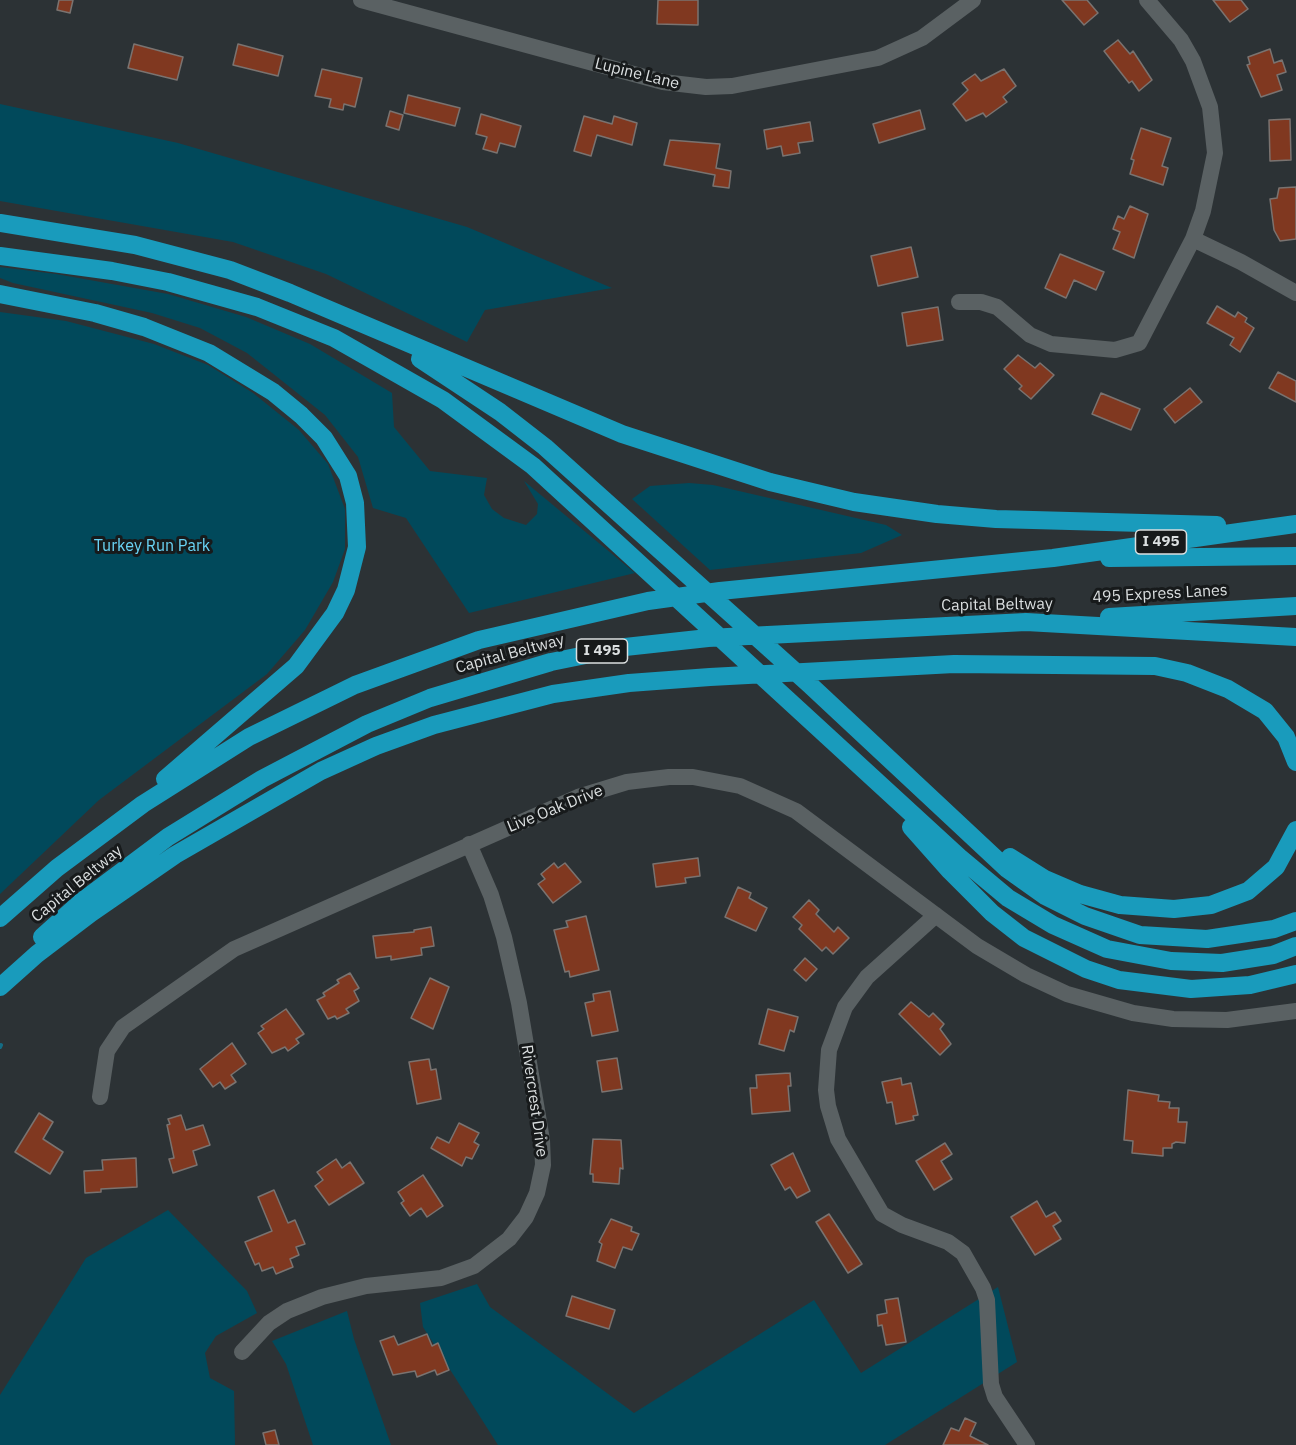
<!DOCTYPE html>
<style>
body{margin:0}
canvas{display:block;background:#2c3235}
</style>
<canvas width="1296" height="1445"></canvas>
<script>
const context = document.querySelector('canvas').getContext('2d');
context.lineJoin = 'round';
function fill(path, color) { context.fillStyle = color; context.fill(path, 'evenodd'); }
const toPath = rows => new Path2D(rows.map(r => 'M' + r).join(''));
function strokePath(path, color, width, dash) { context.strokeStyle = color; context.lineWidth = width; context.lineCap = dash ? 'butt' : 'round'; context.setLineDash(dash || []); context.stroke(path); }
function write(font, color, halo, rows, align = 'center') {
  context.font = font + ' "IBM Plex Sans",sans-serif'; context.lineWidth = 6; context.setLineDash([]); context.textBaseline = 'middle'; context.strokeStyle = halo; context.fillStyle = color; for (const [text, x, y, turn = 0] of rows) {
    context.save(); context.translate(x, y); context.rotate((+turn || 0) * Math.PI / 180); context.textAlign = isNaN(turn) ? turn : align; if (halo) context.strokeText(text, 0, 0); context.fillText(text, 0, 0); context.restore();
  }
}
fill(toPath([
 [0,104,178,143,467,227,612,288,485,310,467,342,326,274,233,242,0,201],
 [0,267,56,274,168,294,246,317,310,344,392,393,394,427,430,471,487,478,484,495,492,509,504,518,526,525,537,514,538,504,524,481,635,573,469,613,406,518,373,508,358,457,325,415,247,353,200,328,152,313,13,283,0,278],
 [0,312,66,321,154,344,208,365,253,393,299,430,328,464,345,509,345,549,333,582,305,630,267,674,99,800,0,894],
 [689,483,713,485,886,525,902,535,861,553,710,570,632,499,650,486],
 [168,1210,247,1291,257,1313,216,1336,205,1353,210,1378,234,1391,235,1445,0,1445,0,1395,86,1258],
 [477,1284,490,1307,634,1413,814,1300,861,1373,998,1287,1017,1362,885,1445,498,1445,423,1327,420,1303],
 [347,1311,354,1339,391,1445,313,1445,286,1364,272,1341]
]), '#01495b');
strokePath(toPath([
 [0,1047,1,1045]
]), '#146c84', 4);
const building = toPath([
 [59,0,73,0,70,13,57,10,59,0],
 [658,0,698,0,698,25,657,24,658,0],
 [1062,0,1087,0,1098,13,1084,25,1062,0],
 [1213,0,1241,0,1248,9,1230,22,1213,0],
 [1118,40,1130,54,1133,51,1152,80,1139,91,1132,81,1129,83,1104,51,1118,40],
 [134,44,183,57,177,80,128,68,134,44],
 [238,44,283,56,278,76,233,65,238,44],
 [1270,49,1274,63,1282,60,1286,72,1277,75,1282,90,1261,97,1247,65,1250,64,1248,57,1270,49],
 [322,69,362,78,355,107,344,104,343,110,329,107,331,99,315,96,322,69],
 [1004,69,1016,86,1003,97,1007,102,986,117,983,113,966,121,953,104,968,90,962,83,975,74,981,81,1004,69],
 [408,95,460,108,455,126,404,113,408,95],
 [920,110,925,129,879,143,873,124,920,110],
 [390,111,403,115,399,130,386,126,390,111],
 [481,114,521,126,515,147,500,143,497,153,483,149,487,137,476,134,481,114],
 [584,116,612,124,614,116,637,123,632,145,597,135,591,156,574,151,584,116],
 [1290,119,1291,160,1270,161,1269,120,1290,119],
 [810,122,813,141,798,143,800,153,783,156,781,146,767,149,764,130,810,122],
 [1141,128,1171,138,1162,166,1168,168,1163,185,1130,174,1134,160,1131,159,1141,128],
 [670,140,720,144,716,168,731,171,729,188,713,186,715,175,664,165,670,140],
 [1296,187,1296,239,1280,241,1274,230,1270,199,1277,198,1279,188,1296,187],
 [1130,206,1148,214,1134,258,1113,249,1120,232,1113,229,1118,216,1124,219,1130,206],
 [911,247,918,277,878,286,871,256,911,247],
 [1060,254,1104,272,1096,290,1074,280,1066,298,1045,288,1060,254],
 [1217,306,1235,317,1238,312,1247,318,1245,322,1254,328,1240,352,1230,345,1234,338,1207,323,1217,306],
 [938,307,943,340,907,346,902,313,938,307],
 [1018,355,1035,368,1040,363,1054,375,1031,399,1019,389,1022,386,1004,369,1018,355],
 [1278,372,1296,381,1296,402,1269,388,1278,372],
 [1190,388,1202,402,1175,423,1164,409,1190,388],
 [1101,393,1140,409,1131,430,1092,414,1101,393],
 [698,858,700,876,685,878,686,883,656,887,653,864,698,858],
 [554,863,558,868,565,863,581,882,553,903,538,884,545,879,541,874,554,863],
 [738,887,751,893,749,898,767,908,756,931,725,917,738,887],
 [809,900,819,910,816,914,834,932,838,927,849,938,833,954,826,947,822,951,799,929,802,925,793,917,809,900],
 [586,916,599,970,570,977,569,971,565,972,554,930,568,927,566,921,586,916],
 [431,927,434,946,421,948,422,955,391,960,391,956,376,958,373,936,414,932,414,930,431,927],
 [805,958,817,969,806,981,794,970,805,958],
 [350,973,359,988,354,991,359,1001,346,1009,349,1013,337,1019,335,1016,328,1019,317,1000,325,996,323,993,339,983,337,980,350,973],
 [430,978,449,987,433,1029,411,1018,430,978],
 [610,991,618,1031,592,1036,585,1003,594,1001,593,994,610,991],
 [911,1002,929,1017,933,1013,944,1024,940,1029,951,1044,940,1055,899,1014,911,1002],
 [286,1009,304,1034,296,1039,299,1043,288,1051,285,1047,272,1053,258,1033,264,1029,261,1026,286,1009],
 [768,1009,798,1017,794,1032,790,1030,784,1051,759,1044,768,1009],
 [232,1043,246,1064,231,1075,236,1082,225,1089,220,1082,213,1087,200,1069,232,1043],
 [617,1058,622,1089,602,1092,597,1061,617,1058],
 [429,1059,431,1070,436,1069,441,1099,417,1104,409,1062,429,1059],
 [790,1073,791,1086,788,1086,790,1111,752,1114,750,1088,757,1088,756,1075,790,1073],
 [901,1078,902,1085,911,1083,918,1115,913,1116,914,1120,896,1124,892,1102,887,1103,882,1082,901,1078],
 [1128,1090,1159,1095,1158,1101,1170,1102,1169,1108,1179,1108,1178,1122,1187,1122,1185,1143,1176,1142,1172,1144,1172,1148,1163,1148,1163,1156,1132,1153,1133,1141,1124,1140,1128,1090],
 [39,1113,53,1122,43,1139,63,1152,50,1174,15,1152,39,1113],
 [181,1115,186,1130,203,1125,210,1145,193,1151,197,1165,173,1173,169,1159,174,1158,167,1125,170,1124,168,1119,181,1115],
 [459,1123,479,1133,474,1142,479,1145,472,1159,466,1157,462,1166,431,1148,437,1137,449,1143,459,1123],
 [593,1139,621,1140,623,1169,620,1168,619,1184,593,1182,593,1174,590,1174,593,1139],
 [945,1143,952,1154,941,1161,952,1179,934,1190,916,1161,945,1143],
 [793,1153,810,1191,797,1198,790,1187,785,1190,771,1165,793,1153],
 [136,1158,137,1187,101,1189,101,1192,85,1193,84,1171,103,1170,102,1160,136,1158],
 [336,1159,342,1168,350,1162,364,1183,329,1205,315,1186,323,1180,317,1172,336,1159],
 [423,1175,443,1206,427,1217,421,1208,410,1216,401,1203,404,1201,398,1192,423,1175],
 [274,1190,288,1223,295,1220,305,1244,296,1247,299,1255,290,1259,293,1267,276,1274,273,1267,262,1271,259,1263,255,1265,245,1242,272,1231,258,1197,274,1190],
 [1037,1201,1046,1217,1055,1212,1061,1221,1053,1226,1061,1239,1035,1255,1011,1217,1037,1201],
 [829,1214,862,1264,848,1273,816,1222,829,1214],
 [611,1219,632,1227,631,1231,639,1234,632,1250,623,1247,615,1268,597,1261,602,1244,599,1242,611,1219],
 [572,1296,615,1310,609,1329,566,1316,572,1296],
 [898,1298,906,1342,886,1345,882,1325,878,1326,877,1315,887,1313,885,1300,898,1298],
 [427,1334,432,1346,438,1343,449,1370,437,1375,435,1370,417,1377,415,1371,393,1375,380,1341,394,1336,398,1345,427,1334],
 [965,1418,976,1423,970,1436,988,1445,943,1445,951,1428,959,1431,965,1418],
 [275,1430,279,1445,266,1445,263,1433,275,1430]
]);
fill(building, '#803820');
strokePath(building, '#7a7370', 1.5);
strokePath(toPath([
 [361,0,663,82,706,87,732,86,878,58,922,38,973,0],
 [1193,239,1241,262,1296,293],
 [959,302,981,302,997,307,1030,335,1051,344,1115,350,1139,343,1193,239,1203,211,1215,153,1210,107,1193,61,1181,40,1147,0],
 [936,915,867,977,845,1007,829,1050,826,1090,828,1106,838,1139,882,1214,902,1225,948,1242,963,1253,983,1288,987,1300,991,1384,995,1397,1027,1445],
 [100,1097,107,1051,123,1027,234,949,578,797,627,782,669,777,693,777,740,786,796,811,977,946,1026,975,1067,994,1133,1013,1173,1019,1227,1020,1296,1011],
 [242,1352,269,1323,287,1311,322,1297,366,1286,441,1278,474,1266,509,1239,526,1217,537,1193,543,1165,542,1140,519,1003,504,937,491,895,469,844]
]), '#5a6163', 16);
strokePath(toPath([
 [0,223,135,245,230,270,290,293,622,434,770,482,854,502,937,514,996,519,1217,525],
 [0,256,112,271,168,282,257,307,334,338,443,400,533,466,959,857,1008,898,1053,925,1107,949,1171,961,1222,963,1273,955,1296,946],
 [0,294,95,313,144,327,209,353,273,392,301,415,324,438,348,476,355,503,357,547,346,590,335,613,296,666,165,779],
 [420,359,500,412,545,447,809,684,1007,869,1045,896,1085,916,1140,935,1207,939,1274,929,1296,921],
 [1109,558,1296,556],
 [1109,617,1296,606],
 [911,827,950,871,992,913,1024,938,1086,969,1119,980,1191,989,1250,985,1296,974],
 [1010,857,1045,879,1080,894,1120,905,1174,909,1211,905,1248,891,1276,867,1296,830],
 [0,918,57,868,143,804,249,737,355,685,479,640,648,601,720,591,1053,558,1296,524],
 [42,937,81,902,168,837,262,779,367,724,430,698,551,662,625,647,708,638,1026,622,1296,637],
 [0,987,37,954,91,913,175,855,321,771,376,746,434,725,553,694,629,683,710,677,954,664,1155,666,1187,673,1228,689,1265,711,1286,737,1296,762]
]), '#199bbc', 18);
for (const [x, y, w] of [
 [1161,542,51],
 [602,651,51]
]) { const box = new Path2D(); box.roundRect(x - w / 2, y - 12, w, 24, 4.5); context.fillStyle = '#171a1b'; context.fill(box); strokePath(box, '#dbdfe0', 1.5); }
write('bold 15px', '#dbdfe0', null, [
 ["I 495",1161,542],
 ["I 495",602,651]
]);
write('16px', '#dbdfe0', '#171a1b', [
 ["Lupine Lane",637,74,14],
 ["495 Express Lanes",1160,594,-3],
 ["Capital Beltway",997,605,-1],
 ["Capital Beltway",510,654,-15],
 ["Live Oak Drive",555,809,-22],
 ["Capital Beltway",77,884,-39],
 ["Rivercrest Drive",534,1101,82]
]);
write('16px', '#69d4f6', '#171a1b', [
 ["Turkey Run Park",152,546]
]);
</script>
